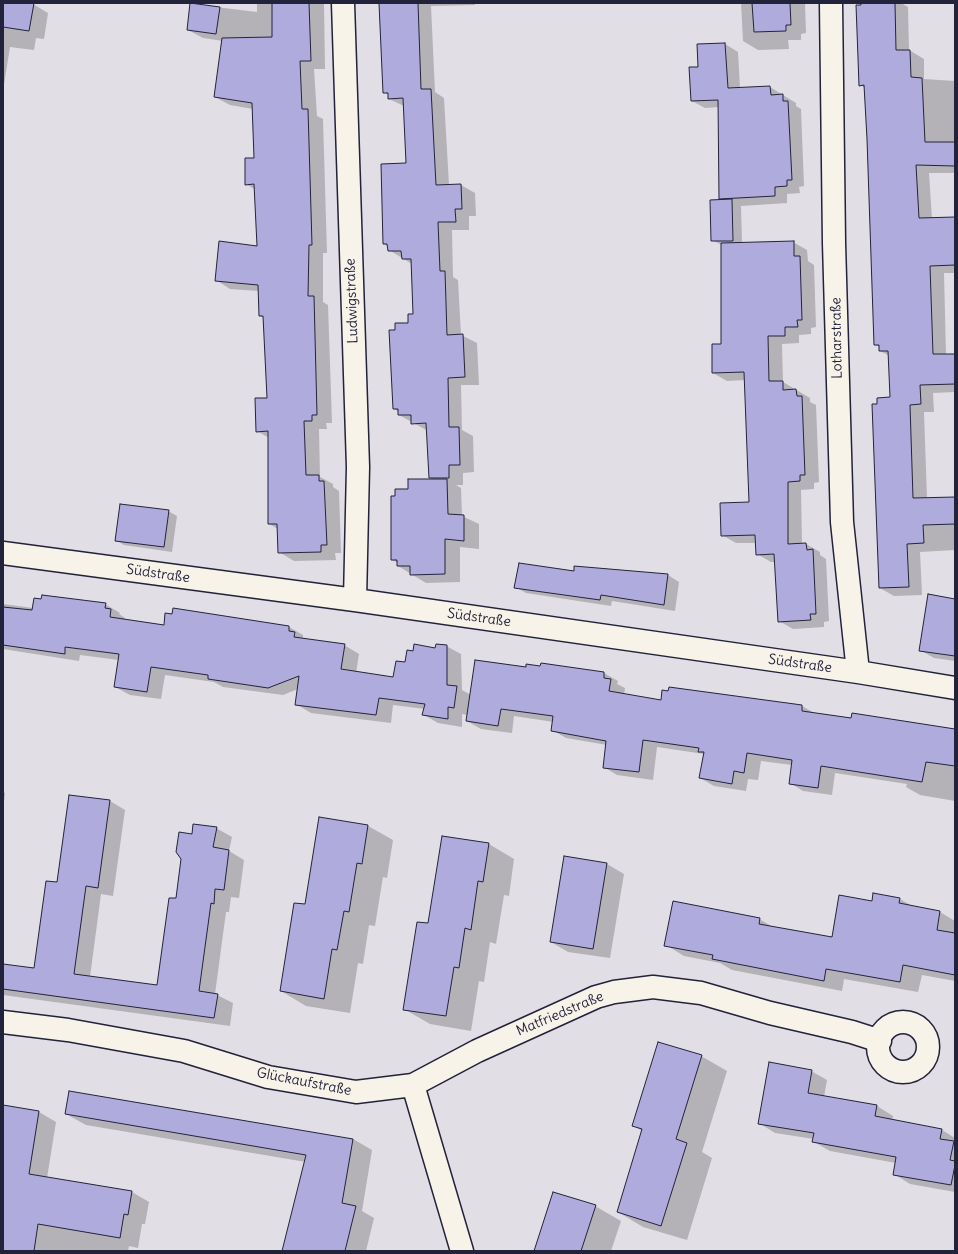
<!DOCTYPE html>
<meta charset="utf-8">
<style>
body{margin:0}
#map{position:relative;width:958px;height:1254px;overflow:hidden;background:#e1dee5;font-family:Delius,sans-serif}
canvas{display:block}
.frame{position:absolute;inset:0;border:4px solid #22223b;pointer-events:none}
</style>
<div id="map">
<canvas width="958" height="1254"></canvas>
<div class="frame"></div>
</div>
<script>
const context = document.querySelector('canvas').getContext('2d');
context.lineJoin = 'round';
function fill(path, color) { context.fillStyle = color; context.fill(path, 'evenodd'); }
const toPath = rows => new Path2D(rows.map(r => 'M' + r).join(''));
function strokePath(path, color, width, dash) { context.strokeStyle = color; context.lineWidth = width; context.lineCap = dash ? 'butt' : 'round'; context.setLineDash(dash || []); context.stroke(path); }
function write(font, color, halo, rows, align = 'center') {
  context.font = font + ' Delius,sans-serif'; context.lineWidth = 3; context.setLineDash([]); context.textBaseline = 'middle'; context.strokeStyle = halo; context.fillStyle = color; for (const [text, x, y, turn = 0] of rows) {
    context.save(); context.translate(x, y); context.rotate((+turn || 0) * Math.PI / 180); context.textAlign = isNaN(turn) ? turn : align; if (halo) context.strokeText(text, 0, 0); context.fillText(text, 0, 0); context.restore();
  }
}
fill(toPath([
 [3,3,33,4,48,13,44,39,36,38,34,50,10,47,3,91],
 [257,3,324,3,325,69,314,69,317,116,323,119,327,253,323,253,323,302,328,305,332,423,326,423,327,429,319,429,320,477,333,484,333,487,339,491,341,553,335,553,336,560,294,561,279,552,278,529,269,524,269,438,257,431,268,399,264,318,260,316,259,291,230,289,216,280,258,247,256,190,246,184,255,159,253,109,230,105,215,97,223,41,203,38,188,30,191,4,257,12],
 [380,3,475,3,475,5,431,6,435,92,444,98,449,185,461,185,475,193,476,216,469,216,469,230,452,230,453,277,458,280,461,335,477,343,479,385,461,385,462,430,473,436,474,472,463,473,463,485,456,485,461,488,462,516,479,524,479,549,460,547,460,582,426,583,398,566,398,563,392,560,396,497,434,480,430,478,428,431,399,415,399,412,394,409,396,331,409,324,414,315,412,264,389,250,389,247,384,244,407,164,404,106,389,99,389,95,384,92],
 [741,3,805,3,806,33,801,34,801,40,788,40,789,49,758,50,743,41],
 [862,3,901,3,908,7,909,50,924,59,924,79,955,81,955,173,929,173,932,219,955,218,955,273,944,273,946,355,955,355,955,392,933,393,934,412,924,412,927,498,955,498,955,550,920,552,922,595,894,596,880,588,878,405,891,398,890,356,880,351,880,347,875,345,865,88,860,85],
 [725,44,738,52,740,88,770,87,796,103,796,106,801,109,804,186,799,187,800,193,787,194,787,203,741,206,742,243,793,242,807,250,808,261,814,265,816,327,811,328,811,334,799,335,799,343,782,344,783,382,810,398,810,402,816,405,819,482,814,483,814,489,801,490,802,544,806,544,820,552,820,555,826,559,829,621,824,622,824,627,793,629,779,621,776,562,771,562,757,554,756,543,736,543,722,535,750,503,745,380,727,381,713,373,722,345,722,245,712,240,723,200,720,198,719,107,705,108,692,101,699,68,698,45],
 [168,511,177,516,172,552,124,545,116,540],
 [575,567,668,575,679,582,675,611,612,601,611,606,526,593,515,587,575,572],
 [955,600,955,661,934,658,920,650],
 [3,604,33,608,105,604,120,613,119,614,125,618,125,620,164,626,289,627,303,635,303,638,306,640,344,645,359,654,356,673,394,678,414,652,446,646,461,654,462,690,471,695,527,668,541,667,542,665,604,673,618,681,617,684,625,688,624,695,661,702,669,692,670,688,802,706,816,714,955,730,955,801,920,795,906,787,907,784,835,773,832,795,803,791,790,783,792,765,761,761,758,780,748,779,746,791,714,786,700,778,704,754,657,747,653,780,617,775,604,767,607,745,566,738,552,730,554,722,514,716,512,733,481,729,467,721,468,715,462,714,462,727,438,723,424,715,425,709,393,705,391,723,311,713,296,704,298,689,283,695,223,687,214,682,165,675,161,699,130,695,115,687,119,660,80,655,79,661,3,649],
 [3,792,5,793,3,811],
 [110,801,125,810,113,896,101,894,90,977,158,987,192,835,216,828,232,837,229,851,244,860,239,898,231,897,229,912,226,912,215,994,233,1003,230,1026,3,995,3,965,35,969,58,883],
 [320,818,368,826,393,840,387,878,383,877,375,926,369,925,363,964,358,963,350,1013,306,1006,281,991,306,906],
 [443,837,489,844,514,859,509,896,504,895,496,944,490,942,484,982,479,981,471,1031,430,1024,404,1009,429,924],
 [565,857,607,864,624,874,610,958,568,952,551,942],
 [900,899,914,907,940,912,955,921,955,981,922,975,918,992,844,979,842,991,732,970,720,963,684,956,666,945,759,919,775,928,832,938,873,902],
 [701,1056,727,1071,702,1152,712,1158,687,1240,643,1227,618,1212,642,1131,634,1126],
 [811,1071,827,1080,824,1097,877,1106,893,1116,892,1121,942,1130,955,1138,955,1192,910,1184,894,1174,896,1163,830,1151,814,1142,814,1139,775,1133,759,1123],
 [3,1106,39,1112,56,1122,47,1178,132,1192,149,1202,145,1224,142,1224,138,1248,129,1246,128,1251,3,1251],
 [66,1114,353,1139,372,1150,362,1211,374,1218,366,1251,283,1251,306,1162,86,1125],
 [595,1206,621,1221,611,1251,535,1251]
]), '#0003');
const building = toPath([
 [3,3,34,3,29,31,3,27,3,3],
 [190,3,220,7,216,34,187,30,190,3],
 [272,3,309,3,311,61,300,61,302,109,308,109,312,245,309,245,308,296,314,296,317,415,312,415,312,421,304,421,306,475,319,475,319,481,324,481,327,545,321,545,321,552,278,553,277,524,268,524,268,431,256,432,255,398,267,398,263,316,259,316,258,285,215,281,219,241,257,246,254,184,245,185,245,158,254,158,252,103,214,97,222,38,272,37,272,3],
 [379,3,418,3,421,89,431,89,436,185,461,184,462,209,455,209,456,222,438,222,440,271,445,271,447,335,463,334,465,377,448,378,449,427,459,427,460,465,449,465,449,478,429,478,426,423,411,424,411,415,398,415,398,409,393,409,389,330,395,330,395,323,408,323,408,314,413,314,411,259,402,259,401,251,388,251,387,244,383,244,381,164,406,163,403,98,388,99,388,93,383,93,379,3],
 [752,3,790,3,791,25,786,25,786,31,754,32,752,3],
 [861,3,895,3,896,50,910,50,911,77,922,78,925,142,955,142,955,166,916,165,919,218,955,217,955,265,930,266,933,354,955,354,955,384,920,385,921,404,910,405,913,498,955,497,955,524,923,525,924,543,907,544,909,587,879,588,872,404,877,404,877,398,890,397,888,351,879,351,879,345,874,345,867,139,864,85,859,86,858,58,856,5,861,5,861,3],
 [725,43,728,88,770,86,771,95,783,94,783,101,788,101,792,180,787,180,787,186,775,187,775,196,719,199,718,100,691,101,689,67,698,67,697,44,725,43],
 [732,199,733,241,711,241,710,200,732,199],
 [794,241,794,256,800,256,802,320,797,320,798,327,785,327,785,336,768,336,769,381,783,381,783,390,796,389,797,396,802,396,805,475,800,475,800,481,788,482,788,544,806,543,807,550,813,549,816,614,810,614,811,620,778,622,774,554,756,555,755,535,721,536,720,503,749,502,744,372,712,373,712,344,721,344,721,243,794,241],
 [408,479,447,479,448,514,464,515,464,541,445,539,445,574,410,575,410,566,397,566,397,560,391,560,391,496,395,496,395,489,408,489,408,479],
 [120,504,169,510,164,547,115,541,120,504],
 [519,563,574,571,574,566,668,574,664,605,601,595,600,600,514,588,519,563],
 [928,594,955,599,955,656,919,651,928,594],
 [42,595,106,603,105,608,111,609,110,617,164,625,165,613,172,614,173,608,289,626,289,631,295,632,294,637,345,644,341,669,393,677,396,661,405,662,407,650,413,651,414,644,435,648,436,644,447,645,447,685,457,686,454,708,448,707,448,719,422,715,425,704,379,698,376,715,295,705,299,676,268,688,208,679,208,675,151,667,147,692,114,687,119,654,65,647,65,654,3,645,3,607,32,610,34,598,41,599,42,595],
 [475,660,526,667,526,664,540,666,541,663,604,672,604,678,611,679,609,691,661,700,662,690,668,691,669,687,802,705,802,711,851,718,852,713,955,729,955,766,926,762,922,782,821,766,818,788,789,784,792,760,747,753,744,773,734,771,732,784,699,778,704,752,698,752,699,748,643,740,639,772,603,768,606,741,551,731,553,716,501,709,498,726,466,721,475,660],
 [69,795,110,800,98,888,86,886,74,974,157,985,169,898,176,898,181,859,176,852,179,832,192,834,193,824,217,827,213,847,229,850,224,890,215,889,214,904,211,903,199,991,218,994,214,1018,3,989,3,964,34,968,46,881,57,882,69,795],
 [319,817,368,825,362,864,357,863,349,912,344,911,337,950,332,949,324,999,280,991,294,903,305,904,319,817],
 [442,836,489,843,483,882,478,881,471,930,465,928,459,968,454,967,446,1016,403,1010,417,922,428,923,442,836],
 [564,856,607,863,593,949,550,942,564,856],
 [873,893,900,898,899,903,940,911,937,930,955,933,955,975,903,965,900,982,826,969,824,981,712,959,713,955,664,946,673,901,760,918,759,924,832,937,839,895,872,901,873,893],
 [658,1042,702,1055,676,1139,687,1143,661,1226,617,1212,642,1129,632,1126,658,1042],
 [769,1062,812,1070,808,1093,877,1105,875,1116,942,1129,940,1139,954,1141,950,1160,955,1161,955,1165,951,1185,893,1175,896,1157,812,1142,814,1133,758,1124,769,1062],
 [69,1091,353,1139,342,1203,356,1206,345,1251,282,1251,306,1155,65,1114,69,1091],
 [3,1105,39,1111,29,1174,132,1191,128,1215,124,1214,120,1238,38,1224,34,1251,3,1251,3,1105],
 [553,1192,596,1205,581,1251,534,1251,553,1192]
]);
fill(building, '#afacdd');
strokePath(building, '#22223b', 1);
const street = toPath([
 [343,3,358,467,355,600],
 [831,3,834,243,842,522,858,672],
 [3,553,355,600,858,672,955,688],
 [3,1022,68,1030,184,1051,268,1077,356,1092,413,1085,462,1251],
 '878 1047a25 25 0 1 1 50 0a25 25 0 1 1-50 0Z',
 [413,1085,477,1051,596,997,614,992,653,987,701,993,770,1013,852,1032,880,1041]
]);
strokePath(street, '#22223b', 25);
strokePath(street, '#f7f3e8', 22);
write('14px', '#22223b', '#f7f3e8', [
 ["Ludwigstraße",352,301,-92],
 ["Lotharstraße",837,338,-91],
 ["Südstraße",158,574,8],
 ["Südstraße",479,618,8],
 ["Südstraße",800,664,8],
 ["Matfriedstraße",560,1014,-23],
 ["Glückaufstraße",304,1082,11]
]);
</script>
